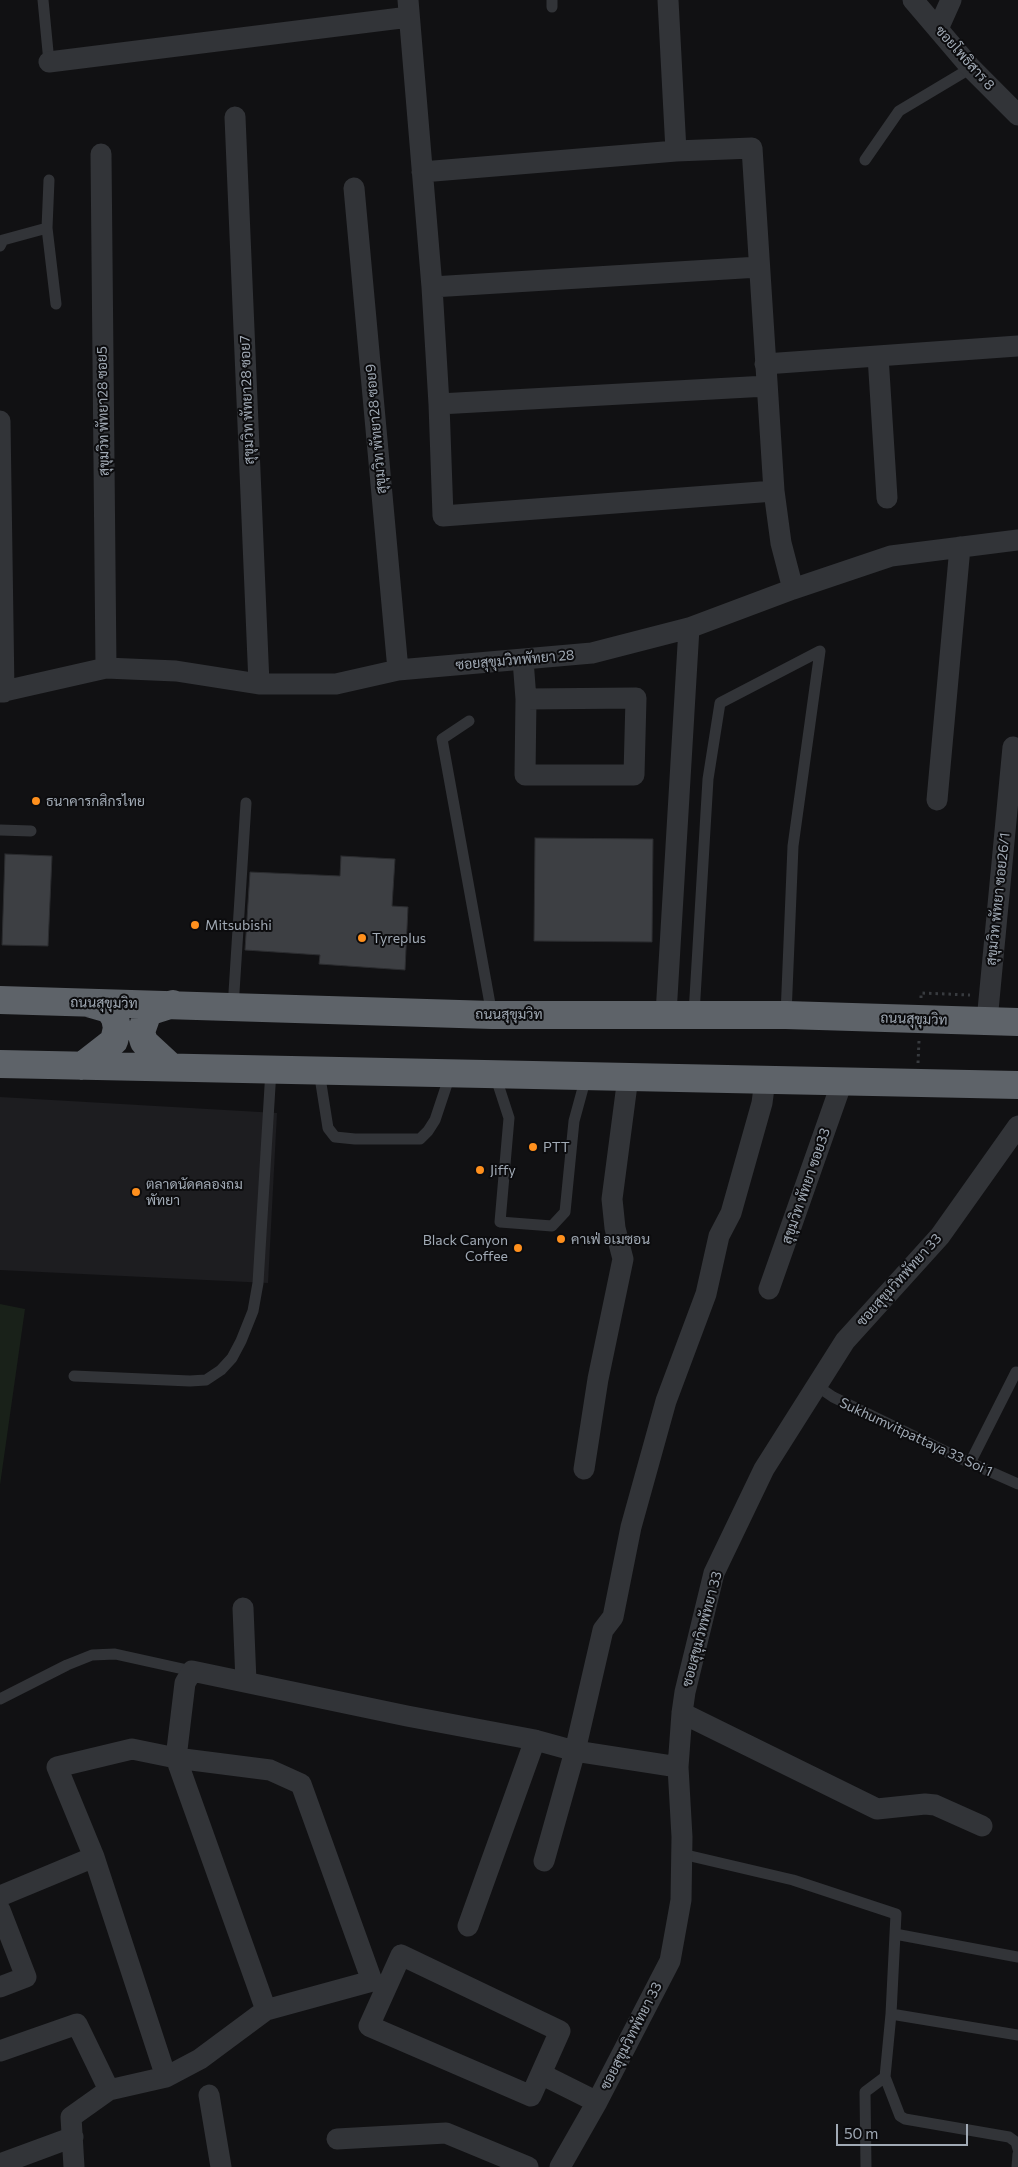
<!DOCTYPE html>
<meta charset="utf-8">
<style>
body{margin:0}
#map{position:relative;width:1018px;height:2167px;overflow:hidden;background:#111113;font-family:Commissioner,sans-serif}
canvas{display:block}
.scale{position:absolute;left:836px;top:2124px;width:132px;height:22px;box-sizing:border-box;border:2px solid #a1aab5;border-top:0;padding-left:6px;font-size:15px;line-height:18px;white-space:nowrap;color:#a1aab5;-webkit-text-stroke:4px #0c0c0e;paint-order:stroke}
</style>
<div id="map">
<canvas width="1018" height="2167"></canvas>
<div class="scale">50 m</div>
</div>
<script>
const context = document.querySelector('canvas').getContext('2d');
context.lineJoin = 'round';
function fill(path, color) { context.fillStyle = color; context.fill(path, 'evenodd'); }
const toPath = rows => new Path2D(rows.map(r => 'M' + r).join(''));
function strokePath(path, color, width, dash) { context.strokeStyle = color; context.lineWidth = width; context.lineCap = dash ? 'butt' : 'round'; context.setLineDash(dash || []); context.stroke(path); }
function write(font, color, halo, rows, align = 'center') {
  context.font = font + ' Commissioner,Sarabun,sans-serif'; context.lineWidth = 4; context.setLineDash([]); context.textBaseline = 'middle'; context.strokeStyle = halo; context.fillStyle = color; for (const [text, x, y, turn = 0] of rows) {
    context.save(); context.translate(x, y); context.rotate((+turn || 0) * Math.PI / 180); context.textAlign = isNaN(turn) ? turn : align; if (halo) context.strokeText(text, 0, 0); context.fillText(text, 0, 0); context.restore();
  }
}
fill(toPath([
 [0,1097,277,1113,268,1283,0,1270]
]), '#1d1d20');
fill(toPath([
 [0,1304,25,1309,0,1485]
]), '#192119');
const building = toPath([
 [535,838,653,839,652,942,534,941,535,838],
 [5,854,52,856,48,946,2,945,5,854],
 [341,856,395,859,392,906,408,907,405,970,319,964,320,955,245,950,250,872,340,876,341,856]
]);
fill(building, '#3d3f43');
strokePath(building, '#2b2c2f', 1);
strokePath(toPath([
 [921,998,921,993,970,995],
 [918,1063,919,1041]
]), '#383b3f', 3, [2.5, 4]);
strokePath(toPath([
 [43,0,49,62],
 [552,0,552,7],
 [865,160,899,111,971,68],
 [49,180,47,228,56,304],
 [0,246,3,240,47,228],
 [469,721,442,739,492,1015],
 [0,830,31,831],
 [233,1008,246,803],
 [694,1014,708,779,720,703,820,651,793,846,786,1015],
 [319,1071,328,1128,335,1137,355,1139,420,1139,428,1131,435,1120,450,1075],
 [495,1075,509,1118,500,1222,552,1226,565,1212,574,1121,586,1077],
 [74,1376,190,1381,206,1380,221,1370,232,1358,241,1341,253,1311,258,1283,271,1070],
 [817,1386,833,1397,957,1457,1018,1484],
 [970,1463,1016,1372],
 [0,1699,67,1665,92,1655,115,1654,192,1671],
 [682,1854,793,1880,896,1914,891,2014,885,2077,865,2092,866,2167],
 [895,1934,1018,1957],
 [891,2014,1018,2035],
 [885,2077,900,2116,905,2119,1009,2137,1016,2142,1018,2149],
 [1017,2167,1018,2154]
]), '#323438', 11);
strokePath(toPath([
 [408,0,432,287,439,404,443,516,774,491],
 [668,0,676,151],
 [913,0,971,68,1018,115],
 [938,29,951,0],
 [49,62,409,17],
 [235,117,259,684],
 [101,154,106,668],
 [422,172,676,151,752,148,774,491,781,543,793,589],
 [354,188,398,670],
 [432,287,759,267],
 [878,356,887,498],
 [765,364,1018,346],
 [439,404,767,386],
 [0,421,4,692],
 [523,660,526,699,525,775,634,775,636,698,526,699],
 [0,692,106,668,176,671,259,684,336,684,398,670,592,653,689,628,793,589,891,556,1018,540],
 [937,800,960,547],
 [666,1014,689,628],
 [987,1021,1013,747],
 [769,1289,842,1082],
 [584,1469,598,1379,623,1259,615,1228,612,1199,628,1077],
 [243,1608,246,1682],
 [682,1713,877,1809,925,1804,935,1805,982,1826],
 [544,1861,575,1751,603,1630,613,1617,631,1527,666,1401,706,1294,719,1236,731,1213,762,1103,765,1080],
 [0,1896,94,1857],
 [0,1910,26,1977,0,1987],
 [468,1926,535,1740],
 [401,1955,560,2031,531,2096,369,2026,401,1955],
 [266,2010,176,1758,185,1683,192,1671,407,1716,535,1740,575,1751,678,1767],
 [0,2051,77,2024,109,2090],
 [541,2074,597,2102],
 [209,2095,221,2167],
 [337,2139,446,2133,528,2167],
 [0,2164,73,2137],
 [74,2167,71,2117,109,2090,166,2077,200,2059,266,2010,372,1981,301,1784,270,1770,176,1758,132,1749,57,1767,94,1857,166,2077],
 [560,2167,597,2102,670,1961,681,1900,682,1837,678,1767,682,1713,685,1692,714,1573,764,1469,845,1341,940,1236,1018,1126]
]), '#323438', 21);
strokePath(toPath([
 [0,1000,492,1015,786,1015,1018,1022],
 [0,1064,1018,1085],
 [82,1066,114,1041,117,1028,115,1018,109,1009,88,1003],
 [171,1067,144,1042,141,1032,148,1012,173,1004]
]), '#5e6369', 28);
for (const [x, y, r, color] of [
 [36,801,5,"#ff901d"],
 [195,925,5,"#ff901d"],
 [362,938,5,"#ff901d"],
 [533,1147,5,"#ff901d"],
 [480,1170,5,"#ff901d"],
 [136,1192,5,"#ff901d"],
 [561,1239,5,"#ff901d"],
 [518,1248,5,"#ff901d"]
]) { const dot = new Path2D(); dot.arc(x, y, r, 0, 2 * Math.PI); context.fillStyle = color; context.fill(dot); strokePath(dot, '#0c0c0e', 2); }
write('14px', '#a1aab5', '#0c0c0e', [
 ["ซอยโพธิสาร 8",965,58,48],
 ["สุขุมวิท พัทยา28 ซอย7",247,400,-92],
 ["สุขุมวิท พัทยา28 ซอย5",103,411,-91],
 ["สุขุมวิท พัทยา28 ซอย9",376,429,-95],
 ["ซอยสุขุมวิทพัทยา 28",515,660,-5],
 ["สุขุมวิท พัทยา ซอย26/1",998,899,-84],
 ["ถนนสุขุมวิท",104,1003,1],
 ["ถนนสุขุมวิท",509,1014],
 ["ถนนสุขุมวิท",914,1019,2],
 ["สุขุมวิท พัทยา ซอย33",806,1186,-71],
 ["ซอยสุขุมวิทพัทยา 33",899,1280,-48],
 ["Sukhumvitpattaya 33 Soi 1",916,1437,25],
 ["ซอยสุขุมวิทพัทยา 33",702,1629,-75],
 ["ซอยสุขุมวิทพัทยา 33",631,2036,-63]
]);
write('14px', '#a1aab5', '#0c0c0e', [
 ["ธนาคารกสิกรไทย",46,801],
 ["Mitsubishi",205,925],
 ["Tyreplus",372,938],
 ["PTT",543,1147],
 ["Jiffy",490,1170],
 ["ตลาดนัดคลองถม",146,1184],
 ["พัทยา",146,1200],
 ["คาเฟ่ อเมซอน",571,1239],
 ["Black Canyon",508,1240,"right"],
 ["Coffee",508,1256,"right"]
], 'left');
</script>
